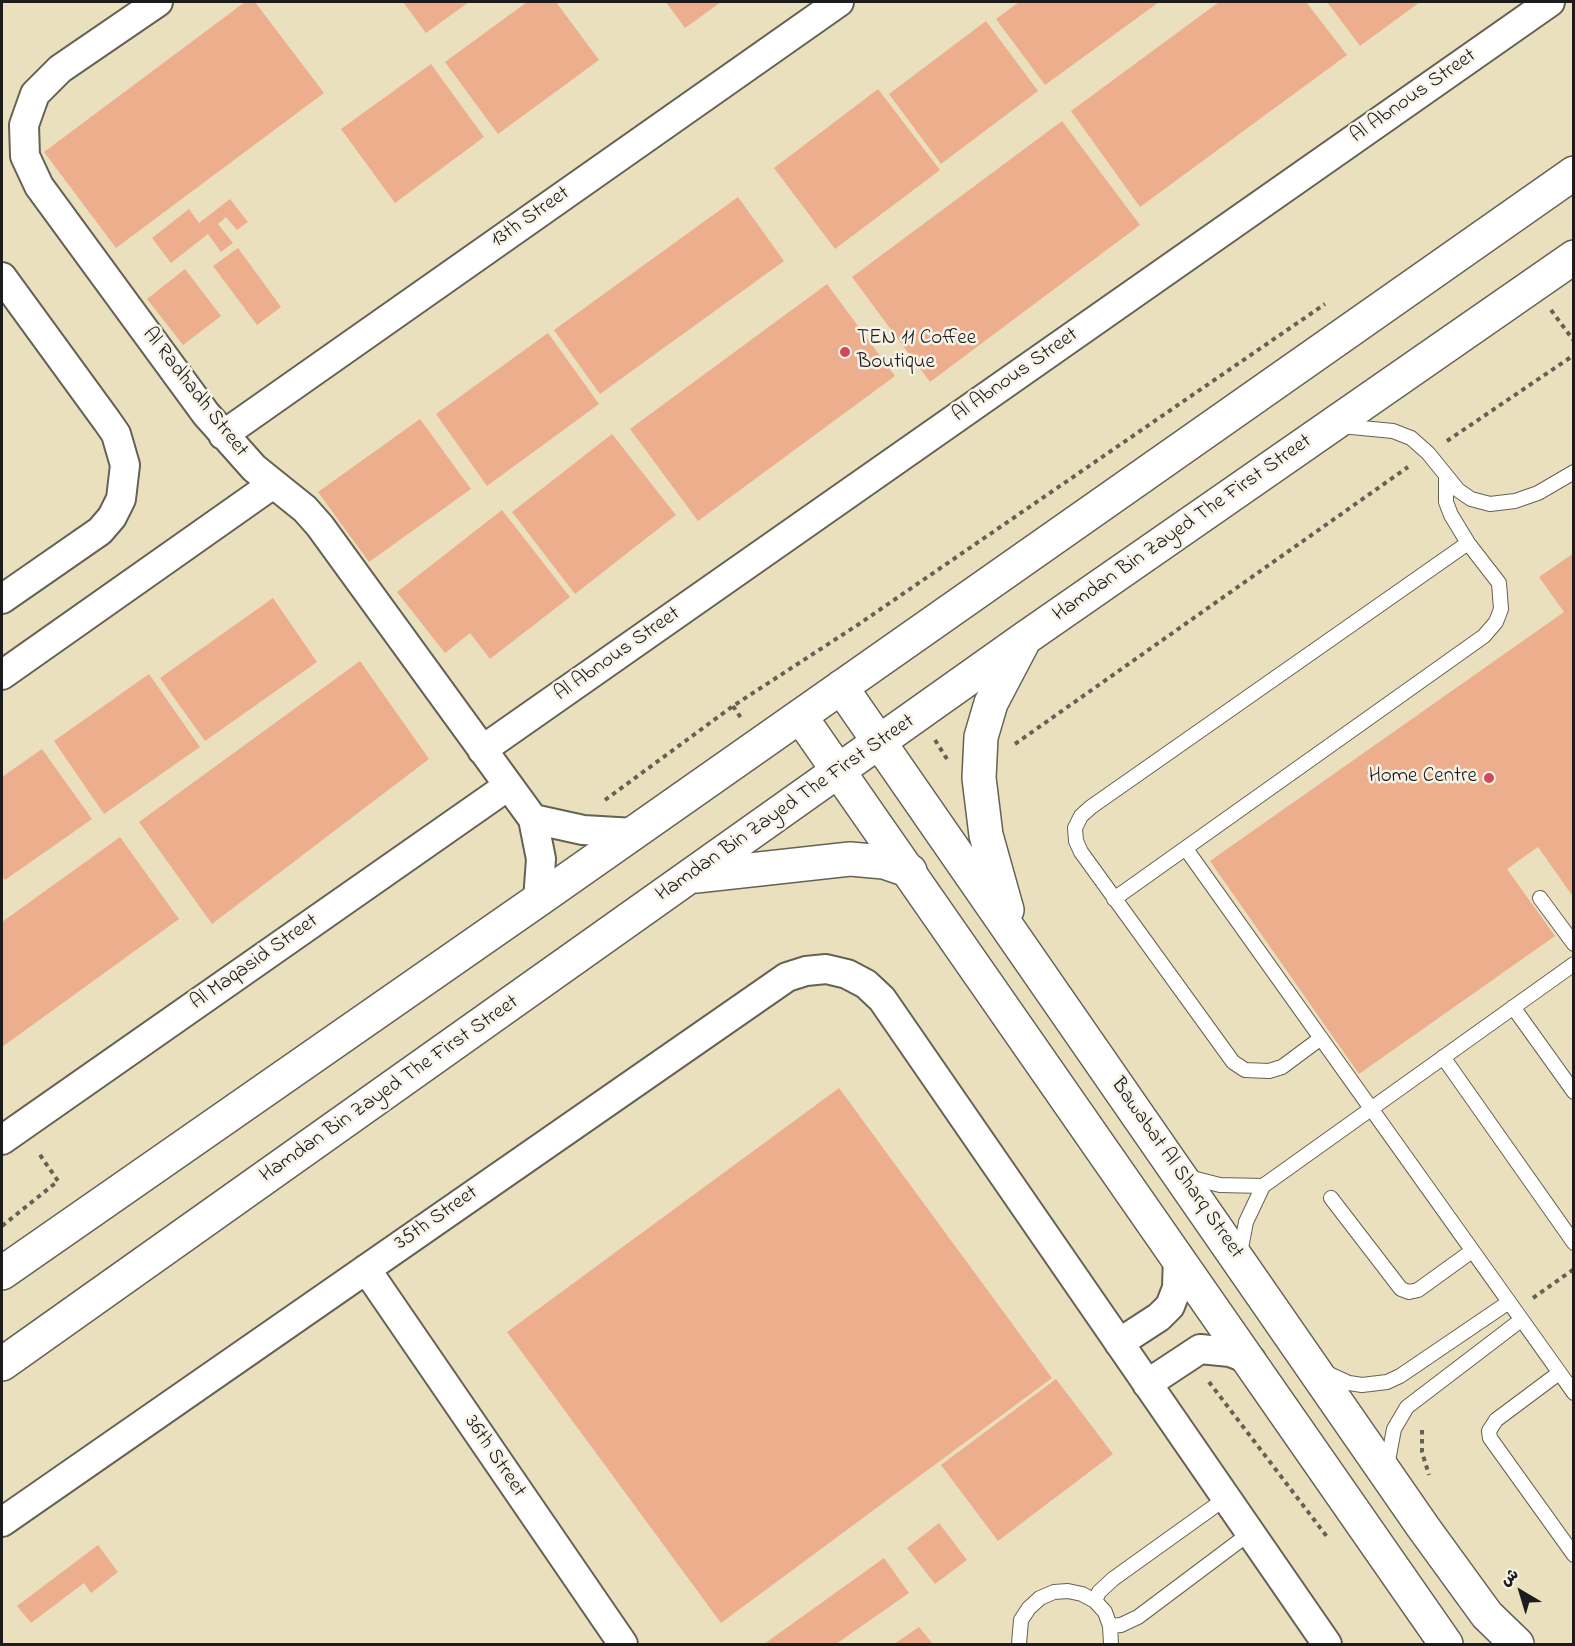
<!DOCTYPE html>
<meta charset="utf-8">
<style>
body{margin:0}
#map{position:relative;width:1575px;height:1646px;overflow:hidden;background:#ebe0be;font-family:"Indie Flower","Playpen Sans Arabic",sans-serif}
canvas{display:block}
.frame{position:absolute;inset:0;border:3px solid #1c1c1c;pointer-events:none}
.north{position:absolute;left:1491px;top:1562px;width:60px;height:60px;-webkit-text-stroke:4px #f7f3e8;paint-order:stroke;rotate:322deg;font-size:16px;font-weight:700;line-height:24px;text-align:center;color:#1c1c1c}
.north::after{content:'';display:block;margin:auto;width:21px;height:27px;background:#1c1c1c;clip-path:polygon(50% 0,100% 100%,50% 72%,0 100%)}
</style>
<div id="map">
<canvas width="1575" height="1646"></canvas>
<div class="frame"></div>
<div class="north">ش</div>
</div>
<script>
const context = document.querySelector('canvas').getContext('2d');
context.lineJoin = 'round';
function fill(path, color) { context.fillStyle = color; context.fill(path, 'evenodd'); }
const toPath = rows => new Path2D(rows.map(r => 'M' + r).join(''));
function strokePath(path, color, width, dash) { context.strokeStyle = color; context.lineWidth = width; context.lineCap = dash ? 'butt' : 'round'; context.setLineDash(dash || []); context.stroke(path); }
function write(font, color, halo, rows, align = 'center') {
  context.font = font + ' "Indie Flower",sans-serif'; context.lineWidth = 5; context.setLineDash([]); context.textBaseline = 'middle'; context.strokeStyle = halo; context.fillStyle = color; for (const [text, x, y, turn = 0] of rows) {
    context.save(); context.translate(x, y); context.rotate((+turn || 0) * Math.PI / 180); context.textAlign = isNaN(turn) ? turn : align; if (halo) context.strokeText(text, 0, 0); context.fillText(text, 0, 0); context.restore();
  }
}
fill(toPath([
 [245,2,255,2,324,93,116,248,44,152],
 [403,2,469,2,426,33],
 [527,2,556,2,599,60,498,134,445,62],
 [666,2,721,2,685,28],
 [1019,2,1159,2,1045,85,996,19],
 [1219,2,1306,2,1347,55,1140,207,1071,111],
 [1327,2,1420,2,1360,46],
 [986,21,1038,91,941,164,889,94],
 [431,64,484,137,395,203,341,129],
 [878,89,940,170,835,249,774,168],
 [1062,121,1140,225,930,382,852,277],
 [738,197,784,261,600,394,554,330],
 [230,199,248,222,237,230,226,217,218,224,233,243,221,252,208,234,171,263,152,238,189,209,199,223],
 [238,248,281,307,257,325,213,266],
 [185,269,221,316,183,345,147,299],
 [827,284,895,376,698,521,630,429],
 [548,333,599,404,487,486,436,414],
 [420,419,471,489,369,562,318,492],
 [612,434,676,515,575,594,512,512],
 [502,510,570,597,490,659,470,633,445,653,397,592],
 [1574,553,1574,898,1538,847,1507,869,1555,936,1359,1074,1210,861,1564,612,1539,577],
 [273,598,317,662,205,741,160,678],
 [360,661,429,759,212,924,139,822],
 [149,674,200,747,104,814,54,741],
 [42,749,92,819,5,880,2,876,2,777],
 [120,837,179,919,2,1047,2,922],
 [839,1088,1052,1378,721,1623,507,1332],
 [1056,1379,1113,1454,998,1541,941,1465],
 [939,1523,967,1560,935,1584,907,1548],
 [98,1545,118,1572,91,1593,84,1583,31,1623,17,1606],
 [884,1558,909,1593,836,1644,764,1644],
 [919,1627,933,1644,894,1644]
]), '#ecae8d');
const lane = toPath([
 [1341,426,1393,431,1411,438,1428,453,1458,490,1471,499,1490,504,1515,501,1538,493,1574,472],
 [1186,849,1574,1393],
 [1540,898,1574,944],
 [1114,899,1484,636,1496,622,1501,609,1499,583,1468,543,1451,515,1446,502,1446,476],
 [1513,1007,1574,1092],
 [1321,1038,1282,1067,1269,1071,1245,1070,1233,1062,1081,852,1076,841,1075,828,1081,816,1091,807,1468,543],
 [1443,1057,1574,1243],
 [1188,1177,1220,1185,1263,1186],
 [1331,1198,1401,1289,1409,1292,1418,1290,1472,1251],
 [1240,1253,1246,1222,1263,1186,1574,964],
 [1325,1372,1349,1383,1362,1385,1387,1382,1400,1376,1509,1302],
 [1559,1373,1496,1420,1489,1431,1490,1438,1574,1555],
 [1387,1466,1394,1429,1407,1407,1521,1320],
 [1095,1601,1099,1592,1113,1579,1226,1498],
 [1110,1626,1121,1625,1138,1617,1250,1533],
 [1019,1644,1021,1620,1029,1608,1040,1598,1054,1592,1068,1591,1082,1594,1095,1601,1105,1612,1110,1626,1111,1644]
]);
const street = toPath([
 [158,2,60,69,35,94,24,125,25,156,39,186,206,414,254,468,305,509,320,526,533,819,541,859,538,900],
 [2,277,107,421,116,434,125,465,121,499,112,517,100,531,2,599],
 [223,435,839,2],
 [2,675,273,484],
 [482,750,1550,2],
 [533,819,583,830,635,833],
 [2,1140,508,786],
 [366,1269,623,1644],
 [1119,1343,1159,1317,1170,1306,1177,1288,1178,1256],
 [1147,1384,1200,1349,1230,1352,1251,1360],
 [2,1522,787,977,806,971,826,969,847,974,866,984,882,999,1327,1644]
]);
const secondary = toPath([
 [841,687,1423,1527,1487,1615,1517,1644],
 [800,716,1446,1644],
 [696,876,850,859,884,862,910,871],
 [1007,910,986,835,979,778,981,737,991,703,1022,644],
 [2,1273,538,900,1574,173],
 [2,1364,1024,639,1574,257]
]);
strokePath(lane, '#646155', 16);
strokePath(street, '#646155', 32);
strokePath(secondary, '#646155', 36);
strokePath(toPath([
 [1551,310,1574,341],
 [1447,441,1574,355],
 [733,706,741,718],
 [935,740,947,759],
 [1015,744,1408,467],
 [605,800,733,706,859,624,1325,304],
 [2,1226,58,1181,38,1152],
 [1533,1298,1574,1269],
 [1209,1382,1328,1538],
 [1422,1430,1422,1452,1429,1475]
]), '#646155', 4, [4.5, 4.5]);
strokePath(lane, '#fff', 14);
strokePath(street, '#fff', 28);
strokePath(secondary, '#fff', 33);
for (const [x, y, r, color] of [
 [845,352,6,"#d1495b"],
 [1489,778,6,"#d1495b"]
]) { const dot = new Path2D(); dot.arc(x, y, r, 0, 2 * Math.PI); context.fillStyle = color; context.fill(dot); strokePath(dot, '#f7f3e8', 2); }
write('21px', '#1c1c1c', '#f7f3e8', [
 ["Al Abnous Street",1414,97,-35],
 ["13th Street",531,218,-35],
 ["Al Abnous Street",1016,376,-35],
 ["Al Radhadh Street",194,393,52],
 ["Hamdan Bin Zayed The First Street",1183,529,-35],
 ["Al Abnous Street",618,655,-35],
 ["Hamdan Bin Zayed The First Street",786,809,-35],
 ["Al Maqasid Street",255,963,-35],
 ["Hamdan Bin Zayed The First Street",390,1090,-35],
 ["Bawabat Al Sharq Street",1176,1169,55],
 ["35th Street",437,1219,-35],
 ["36th Street",494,1457,56]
]);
write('21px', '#1c1c1c', '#f7f3e8', [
 ["TEN 11 Coffee",857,340],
 ["Boutique",857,364],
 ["Home Centre",1477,778,"right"]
], 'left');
</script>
